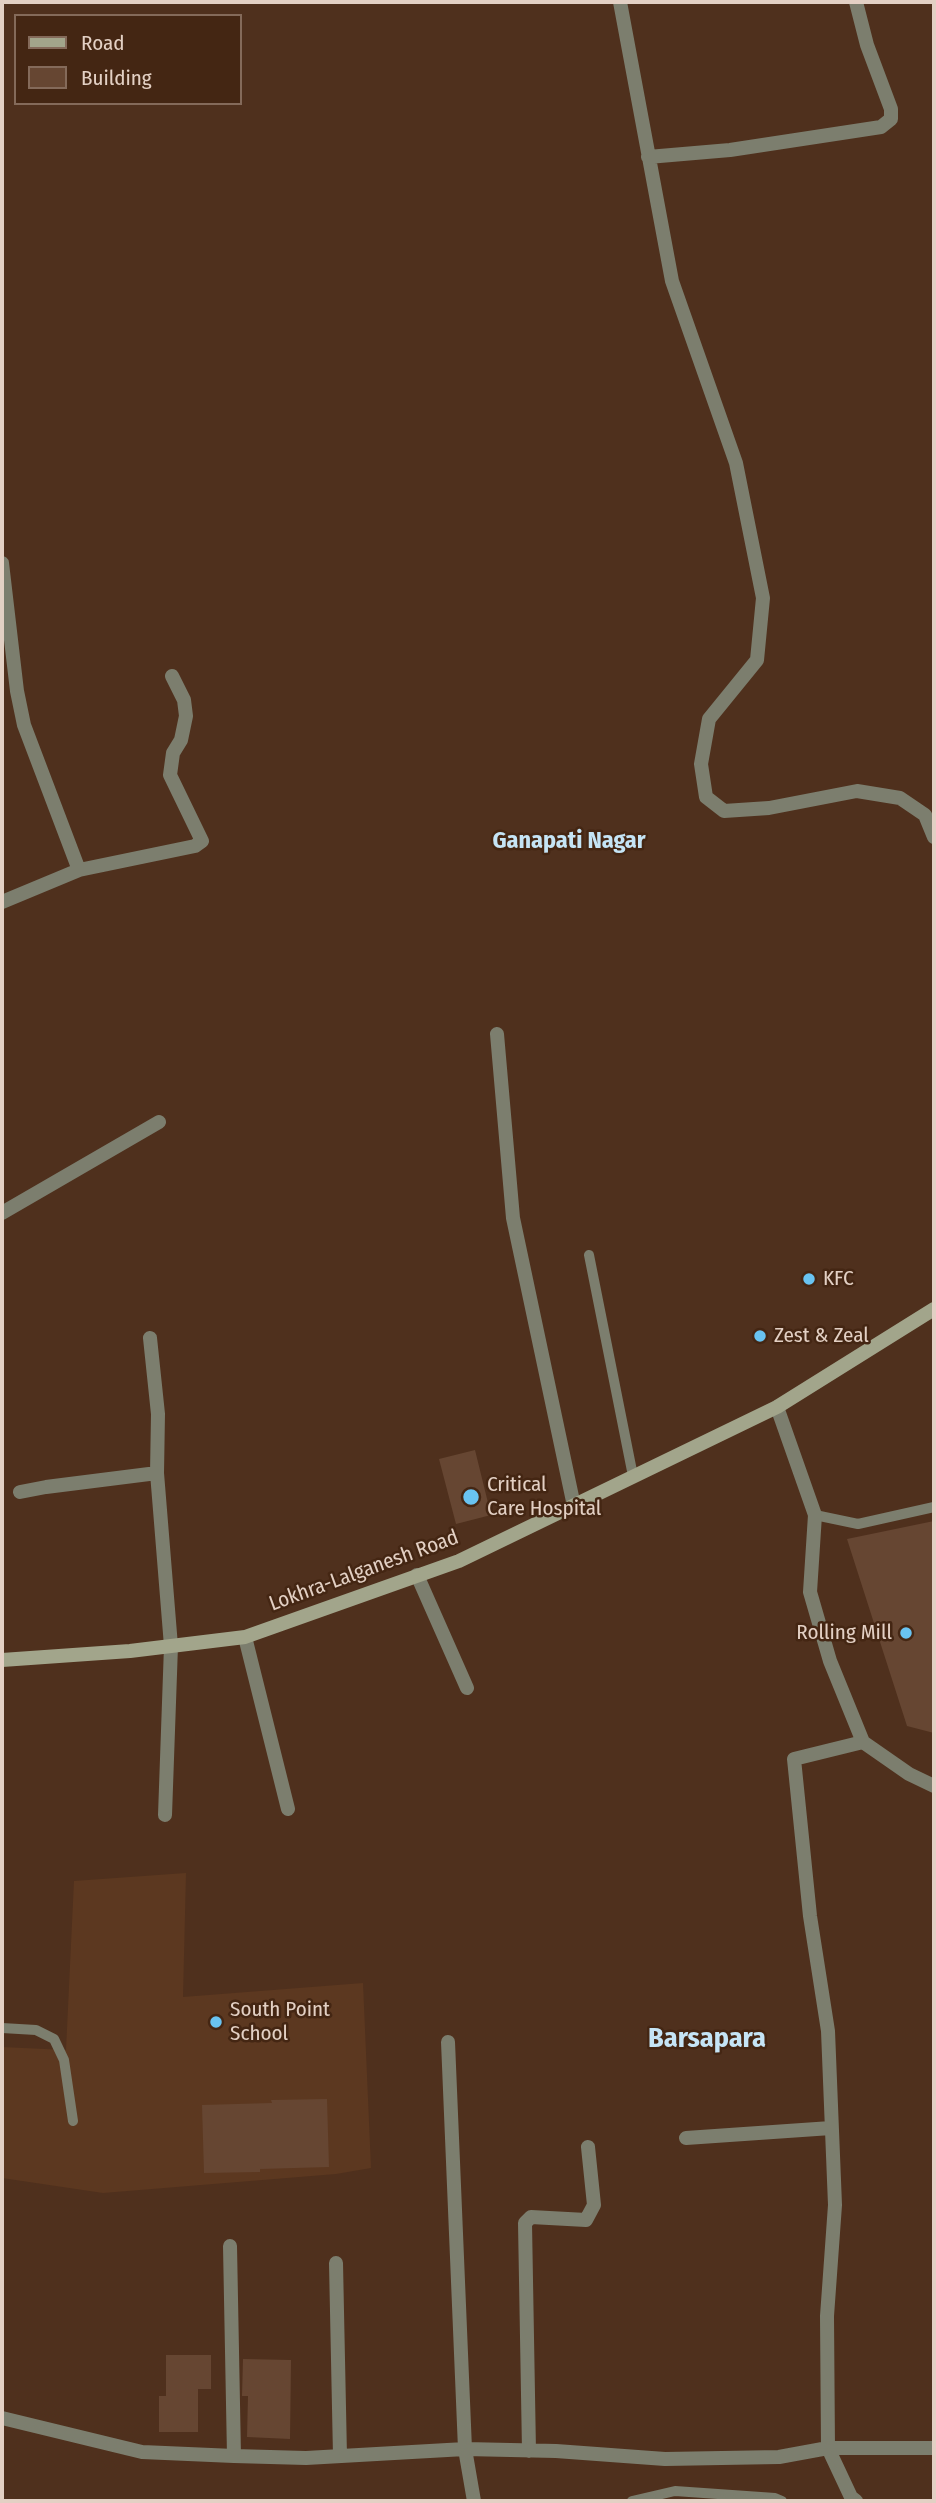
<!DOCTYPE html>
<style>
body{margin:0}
#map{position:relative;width:936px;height:2503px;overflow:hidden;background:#4f301d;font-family:"Fira Sans Condensed",sans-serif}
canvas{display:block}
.frame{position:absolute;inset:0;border:4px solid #e3d0c4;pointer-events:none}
.legend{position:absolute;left:14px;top:14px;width:228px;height:91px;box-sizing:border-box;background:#442613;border:2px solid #846a5a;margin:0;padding:9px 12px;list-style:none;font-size:21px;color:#e3d0c4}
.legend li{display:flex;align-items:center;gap:14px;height:35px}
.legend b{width:35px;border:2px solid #846a5a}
</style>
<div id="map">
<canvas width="936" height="2503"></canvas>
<div class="frame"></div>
<ul class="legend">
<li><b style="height:9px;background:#a2a58b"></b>Road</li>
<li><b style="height:19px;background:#664632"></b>Building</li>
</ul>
</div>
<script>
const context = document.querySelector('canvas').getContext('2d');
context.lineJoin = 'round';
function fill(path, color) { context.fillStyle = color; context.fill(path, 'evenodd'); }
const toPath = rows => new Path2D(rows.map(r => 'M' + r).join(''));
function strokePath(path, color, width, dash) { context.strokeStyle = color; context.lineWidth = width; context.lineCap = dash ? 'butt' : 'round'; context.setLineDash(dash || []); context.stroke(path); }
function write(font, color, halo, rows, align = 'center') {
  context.font = font + ' "Fira Sans Condensed",sans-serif'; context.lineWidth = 5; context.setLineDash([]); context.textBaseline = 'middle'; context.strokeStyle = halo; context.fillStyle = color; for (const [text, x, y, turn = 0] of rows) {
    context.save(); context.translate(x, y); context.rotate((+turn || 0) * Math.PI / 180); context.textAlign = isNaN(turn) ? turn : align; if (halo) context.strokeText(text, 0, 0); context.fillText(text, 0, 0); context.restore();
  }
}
fill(toPath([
 [186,1873,183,1997,363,1983,371,2168,336,2174,103,2193,2,2178,2,2047,66,2050,74,1881]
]), '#5c3820');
fill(toPath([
 [475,1450,491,1515,456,1524,439,1459],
 [934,1521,934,1733,907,1726,847,1539],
 [327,2099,329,2167,260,2169,260,2172,204,2173,202,2105,272,2103,271,2100],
 [166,2355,211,2355,211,2389,198,2389,198,2432,159,2432,159,2396,166,2396],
 [243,2359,291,2360,290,2439,247,2437,248,2396,242,2396]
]), '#664632');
strokePath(toPath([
 [589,1255,633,1476],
 [815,1515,858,1524,934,1507],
 [2,2028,36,2030,54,2039,64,2060,73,2121],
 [632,2501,675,2491,775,2498,782,2501]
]), '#7c7e6e', 10);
strokePath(toPath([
 [620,2,672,281,736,463,763,598,757,660,709,719,701,764,706,797,724,811,769,808,857,791,900,798,925,815,934,837],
 [648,157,730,150,881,127,891,119,891,109,867,45,856,2],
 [2,563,17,691,24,725,79,870,2,902],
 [79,870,195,846,202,841,170,775,173,753,181,740,186,716,184,700,172,676],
 [497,1034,513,1218,574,1506],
 [2,1213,159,1122],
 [150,1338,158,1414,157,1473,171,1646,165,1815],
 [777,1407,815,1515,810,1592,830,1661,863,1742,794,1759,810,1916,828,2031,835,2205,827,2316,828,2448,851,2497,856,2501],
 [20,1492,46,1487,157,1473],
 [417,1575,467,1688],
 [245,1637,288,1809],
 [863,1742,909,1774,934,1786],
 [448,2042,465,2449,474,2501],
 [686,2138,831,2128],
 [230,2246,234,2456],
 [336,2263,340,2456],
 [2,2418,142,2452,234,2456,306,2458,465,2449,556,2451,665,2459,779,2457,828,2448,934,2448],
 [529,2451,525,2223,531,2217,586,2220,594,2205,588,2147]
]), '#7c7e6e', 14);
strokePath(toPath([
 [2,1660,130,1651,245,1637,459,1561,777,1407,934,1309]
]), '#a2a58b', 14);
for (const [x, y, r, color] of [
 [809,1279,7,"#69c3f1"],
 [760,1336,7,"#69c3f1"],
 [471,1497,9,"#69c3f1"],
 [906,1633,7,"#69c3f1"],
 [216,2022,7,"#69c3f1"]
]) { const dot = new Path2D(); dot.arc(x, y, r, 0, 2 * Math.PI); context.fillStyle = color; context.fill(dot); strokePath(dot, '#442613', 2.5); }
write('21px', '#e3d0c4', '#442613', [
 ["KFC",823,1279],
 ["Zest & Zeal",774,1336],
 ["Critical",487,1485],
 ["Care Hospital",487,1509],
 ["Rolling Mill",892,1633,"right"],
 ["South Point",230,2010],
 ["School",230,2034]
], 'left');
write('21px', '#e3d0c4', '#442613', [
 ["Lokhra-Lalganesh Road",364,1571,-20]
]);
write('bold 24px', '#c5e4f5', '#442613', [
 ["Ganapati Nagar",569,841]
]);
write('bold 28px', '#c5e4f5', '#442613', [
 ["Barsapara",707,2039]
]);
</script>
